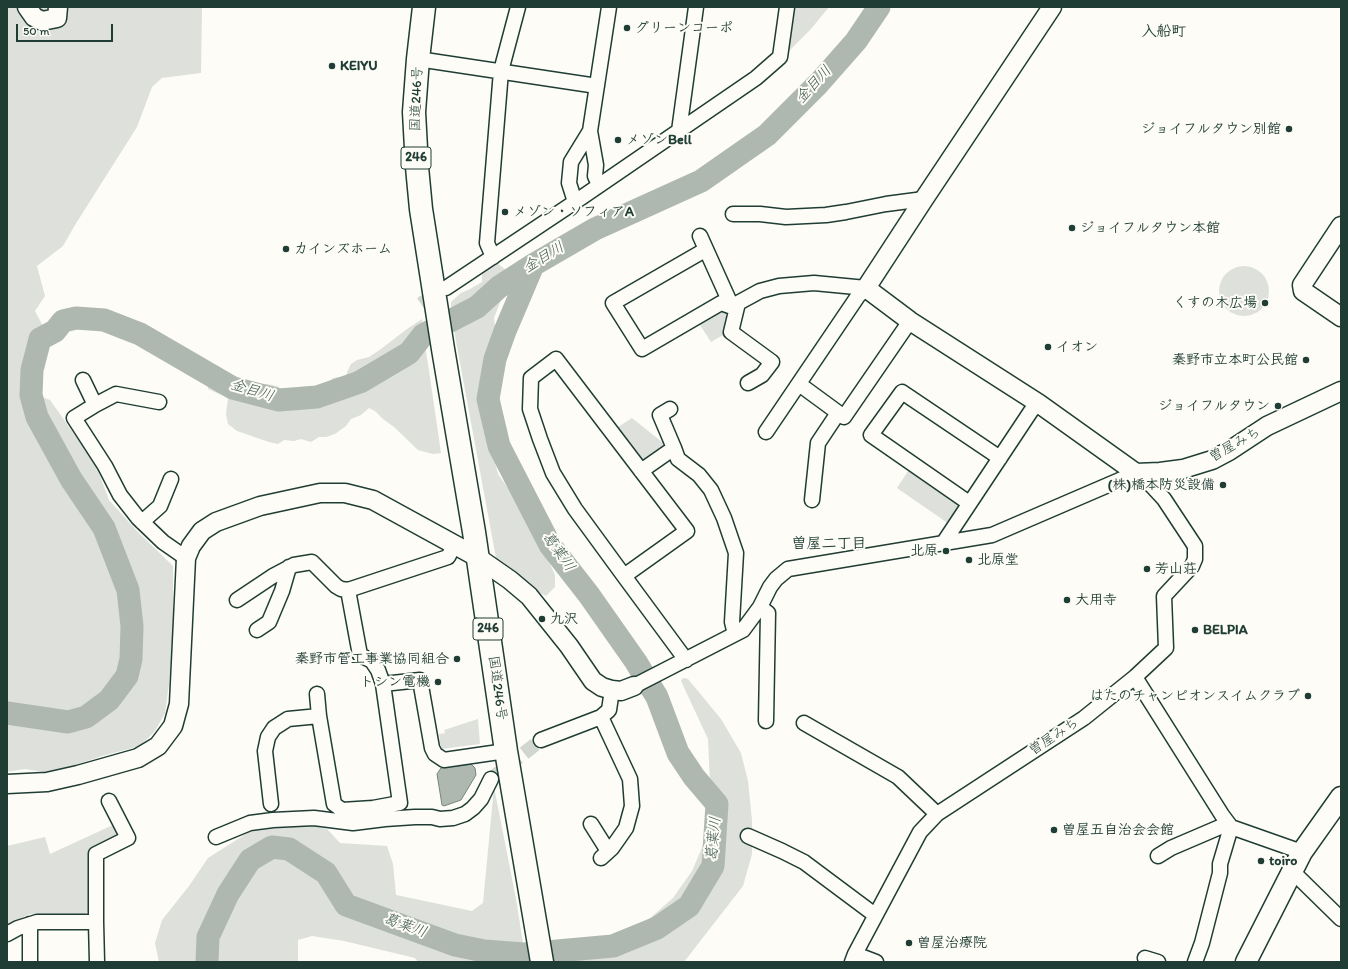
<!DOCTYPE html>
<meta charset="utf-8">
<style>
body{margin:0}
#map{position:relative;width:1348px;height:969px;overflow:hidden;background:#fdfcf7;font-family:Itim,sans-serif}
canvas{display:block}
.frame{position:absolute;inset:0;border:8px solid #1f3d34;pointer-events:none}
.scale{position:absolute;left:16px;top:24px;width:97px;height:18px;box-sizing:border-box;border:2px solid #1f3d34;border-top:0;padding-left:5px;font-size:12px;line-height:14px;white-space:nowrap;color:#1f3d34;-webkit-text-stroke:3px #fdfcf7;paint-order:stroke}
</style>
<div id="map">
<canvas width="1348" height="969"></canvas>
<div class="frame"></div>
<div class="scale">50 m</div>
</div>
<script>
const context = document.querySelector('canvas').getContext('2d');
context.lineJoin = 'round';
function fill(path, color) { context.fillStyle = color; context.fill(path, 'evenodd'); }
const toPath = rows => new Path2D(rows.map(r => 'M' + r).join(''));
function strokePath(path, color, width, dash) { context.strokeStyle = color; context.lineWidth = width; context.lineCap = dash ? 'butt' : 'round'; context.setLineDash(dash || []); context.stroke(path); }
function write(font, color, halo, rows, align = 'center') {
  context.font = font + ' Itim,"Klee One",sans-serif'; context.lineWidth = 4; context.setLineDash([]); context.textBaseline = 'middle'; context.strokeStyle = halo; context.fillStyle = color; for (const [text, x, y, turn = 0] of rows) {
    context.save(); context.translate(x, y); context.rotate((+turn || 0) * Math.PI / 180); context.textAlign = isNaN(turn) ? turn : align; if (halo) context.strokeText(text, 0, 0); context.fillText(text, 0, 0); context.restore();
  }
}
fill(toPath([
 [7,7,202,7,201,73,162,78,152,87,137,127,75,225,63,246,37,266,45,296,35,311,51,341,42,359,40,377,39,396,50,400,96,465,109,500,137,531,173,566,173,634,169,684,165,713,155,731,140,746,102,756,51,773,24,769,7,772],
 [793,7,829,7,811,29,786,54],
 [497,263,507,271,508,282,494,318,495,328,482,373,483,406,489,438,498,474,524,511,538,537,555,575,555,587,546,596,534,590,496,558,451,314,451,302,461,293,470,289,482,282,482,275,488,264],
 '1219 291a25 25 0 1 1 50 0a25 25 0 1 1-50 0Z',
 [721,308,727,310,731,317,722,330,725,334,711,342,698,322],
 [422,319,425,346,428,364,441,453,433,454,418,450,394,427,383,419,375,411,369,408,361,415,351,419,346,426,335,434,326,437,319,437,311,442,301,439,294,441,284,440,278,444,269,442,237,431,228,424,226,414,228,398,208,389,206,375,259,384,267,384,277,386,286,393,324,385,333,378,346,376,348,370,351,364,357,360,369,357,381,349,407,329],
 [632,418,667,446,646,463,639,462,615,429],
 [910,468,960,501,961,508,949,524,897,488],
 [683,678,688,679,721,719,741,753,748,781,752,820,752,854,743,886,684,962,562,962,561,954,572,947,634,927,649,919,673,898,692,871,706,838,710,783,708,739,681,681],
 [478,719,480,744,441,749,439,734,445,733,444,730],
 [494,787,516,899,526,962,418,962,415,958,344,941,312,936,298,940,298,962,159,962,155,943,162,920,189,886,208,858,249,832,307,824,327,829,340,843,387,846,393,864,396,895,472,911,483,903],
 [115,824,120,833,118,839,90,852,91,909,85,914,30,914,7,925,7,846,45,837,50,854]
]), '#dde0db');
const water = toPath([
 [471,764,475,768,476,775,461,800,444,806,442,805,437,774,441,768,471,764]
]);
fill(water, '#aeb8b1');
strokePath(water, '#75877f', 1);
strokePath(toPath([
 [7,713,68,722,86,717,109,700,127,676,131,659,132,626,128,590,104,528,71,479,37,417,31,395,32,370,40,339,55,331,63,321,76,318,104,320,140,334,233,388,279,400,317,397,360,382,409,353,423,335,477,307,499,287,533,265,595,229,701,181,767,135,819,83,856,41,879,7],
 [207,962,208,937,228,894,250,860,272,847,289,849,326,873,346,905,455,945,484,951,524,954,613,946,657,928,689,906,713,866,717,804,694,777,678,753,657,697,636,662,589,595,550,545,499,446,488,399,495,359,505,331,533,265]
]), '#aeb8b1', 23);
strokePath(toPath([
 [421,304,440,291],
 [491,779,541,740]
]), '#d1d6d0', 14, [14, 7]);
const minor = toPath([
 [418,59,597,86],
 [679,131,696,7],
 [599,185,595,176,596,165,590,131,609,7],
 [575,202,569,183,571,162,590,131],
 [733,214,760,214,786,217,826,215,846,212,886,204,924,199],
 [700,236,732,307],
 [705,250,613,303,642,349,721,303,732,307,738,303],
 [493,257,487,243,501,71,518,7],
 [446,288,575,202,756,78,780,57,787,7],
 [83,380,95,405],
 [748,383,762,375,772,362,731,332,738,303,760,291,779,286,814,283,866,288],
 [799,384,844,417,910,321],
 [159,402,116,394,95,405,74,418,105,466,120,495,138,518,163,542,186,558],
 [670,409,660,415,674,448],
 [766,432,858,296,866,288],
 [641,471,674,448,678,459,699,475,711,490,724,518,736,553,732,622,735,634],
 [812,500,818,443,838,413],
 [969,503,871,435,902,392,1000,458],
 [142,522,160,506,171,479],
 [944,542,1031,411,1038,403],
 [624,576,687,531,556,359,531,378,530,409,540,439,553,473,575,509,624,576,686,660],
 [237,600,273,576,294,565,312,562,336,586,341,589,348,590,448,557,455,544],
 [760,607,768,613,766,721],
 [257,630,269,622,282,591,289,567],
 [1135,677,1222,815,1231,827],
 [383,684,420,680,432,748,435,754,444,760,506,751],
 [634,686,743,630,760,607,770,587,776,579,788,569,992,535,1136,473,1151,485,1164,499,1195,546,1195,559,1192,566,1164,596,1166,648,1135,677,1084,718,937,814,920,832,855,954,852,962],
 [317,694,319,716,334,804,342,810,373,808,400,803,383,684,378,670,372,661,360,655,348,590],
 [804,723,898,777,937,814],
 [541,740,601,717,609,710,612,690],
 [271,804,265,751,268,737,274,728,288,719,319,716],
 [591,824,608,851],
 [748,836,782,851,804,862,875,915],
 [216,837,250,823,273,820,314,818,353,823,385,819,415,817,432,817,440,819,453,818,465,814,473,808,481,799,491,779],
 [1158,856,1171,848,1220,827,1231,827,1302,852],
 [601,858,612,848,626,828,632,806,630,779,601,717],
 [1292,871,1341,919],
 [96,922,96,854,128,838,109,801],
 [30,924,30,962],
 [7,934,18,928,37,922,96,922,97,962],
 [855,954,876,962],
 [1145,958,1158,962],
 [1195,962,1202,943,1220,873,1220,864,1231,827]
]);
const tertiary = toPath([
 [27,7,34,17,42,21,57,18,58,7],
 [1052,7,924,199,866,288,910,321,1038,403,1136,473,1160,472,1183,469,1212,460,1229,451,1267,426,1341,391],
 [1341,226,1302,285,1303,291,1341,317],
 [7,784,47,782,78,775,138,758,158,746,173,726,179,704,186,558,191,546,202,531,216,522,260,506,320,493,345,493,373,500,477,557,510,580,529,596,569,646,593,681,602,687,612,690,621,691,634,686]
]);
const secondary = toPath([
 [1246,962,1302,852,1341,797]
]);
const trunk = toPath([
 [424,7,418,59,414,112,417,167,421,209,443,349,474,532,506,751,542,962]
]);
strokePath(minor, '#1f3d34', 17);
strokePath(tertiary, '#1f3d34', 21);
strokePath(secondary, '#1f3d34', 23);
strokePath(trunk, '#1f3d34', 25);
strokePath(minor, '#fdfcf7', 14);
strokePath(tertiary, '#fdfcf7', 18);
strokePath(secondary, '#fdfcf7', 20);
strokePath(trunk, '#fdfcf7', 22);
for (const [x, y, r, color] of [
 [627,28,4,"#1f3d34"],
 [332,66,4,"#1f3d34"],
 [1289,129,4,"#1f3d34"],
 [618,140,4,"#1f3d34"],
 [505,212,4,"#1f3d34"],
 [1072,228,4,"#1f3d34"],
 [286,249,4,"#1f3d34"],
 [1265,303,4,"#1f3d34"],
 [1048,347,4,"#1f3d34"],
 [1306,360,4,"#1f3d34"],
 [1278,406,4,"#1f3d34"],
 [1223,485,4,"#1f3d34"],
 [946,551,4,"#1f3d34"],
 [969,560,4,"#1f3d34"],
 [1147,569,4,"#1f3d34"],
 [1067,600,4,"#1f3d34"],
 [542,619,4,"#1f3d34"],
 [1195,630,4,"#1f3d34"],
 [457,659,4,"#1f3d34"],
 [438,682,4,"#1f3d34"],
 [1308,696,4,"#1f3d34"],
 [1054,830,4,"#1f3d34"],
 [1261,861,4,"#1f3d34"],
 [909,943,4,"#1f3d34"]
]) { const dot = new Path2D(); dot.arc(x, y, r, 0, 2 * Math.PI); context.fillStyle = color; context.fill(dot); strokePath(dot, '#fdfcf7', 1.5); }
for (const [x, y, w] of [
 [416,158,30],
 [488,629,30]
]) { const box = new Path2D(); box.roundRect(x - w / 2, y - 11, w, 22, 3); context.fillStyle = '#fdfcf7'; context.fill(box); strokePath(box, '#1f3d34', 1); }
write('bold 13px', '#1f3d34', null, [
 ["246",416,158],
 ["246",488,629]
]);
write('bold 14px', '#1f3d34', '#fdfcf7', [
 ["グリーンコーポ",635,28],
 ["KEIYU",340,66],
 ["ジョイフルタウン別館",1281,129,"right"],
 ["メゾンBell",626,140],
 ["メゾン・ソフィアA",513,212],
 ["ジョイフルタウン本館",1080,228],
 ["カインズホーム",294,249],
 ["くすの木広場",1257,303,"right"],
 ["イオン",1056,347],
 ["秦野市立本町公民館",1298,360,"right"],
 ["ジョイフルタウン",1270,406,"right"],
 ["(株)橋本防災設備",1215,485,"right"],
 ["北原",938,551,"right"],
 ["北原堂",977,560],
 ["芳山荘",1155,569],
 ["大用寺",1075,600],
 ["九沢",550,619],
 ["BELPIA",1203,630],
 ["秦野市管工事業協同組合",449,659,"right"],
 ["トシン電機",430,682,"right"],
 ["はたのチャンピオンスイムクラブ",1300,696,"right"],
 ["曽屋五自治会会館",1062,830],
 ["toiro",1269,861],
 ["曽屋治療院",917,943]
], 'left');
write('14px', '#1f3d34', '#fdfcf7', [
 ["国道246号",417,99,-88],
 ["曽屋みち",1235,445,-29],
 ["国道246号",497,688,82],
 ["曽屋みち",1054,737,-33]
]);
write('bold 15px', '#1f3d34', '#fdfcf7', [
 ["入船町",1164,32],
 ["曽屋二丁目",829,544]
]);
write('italic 15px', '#435c53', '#fdfcf7', [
 ["金目川",814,85,-47],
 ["金目川",544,258,-31],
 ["金目川",252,391,17],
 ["葛葉川",558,552,55],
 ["葛葉川",714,839,-84],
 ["葛葉川",405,926,20]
]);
</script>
